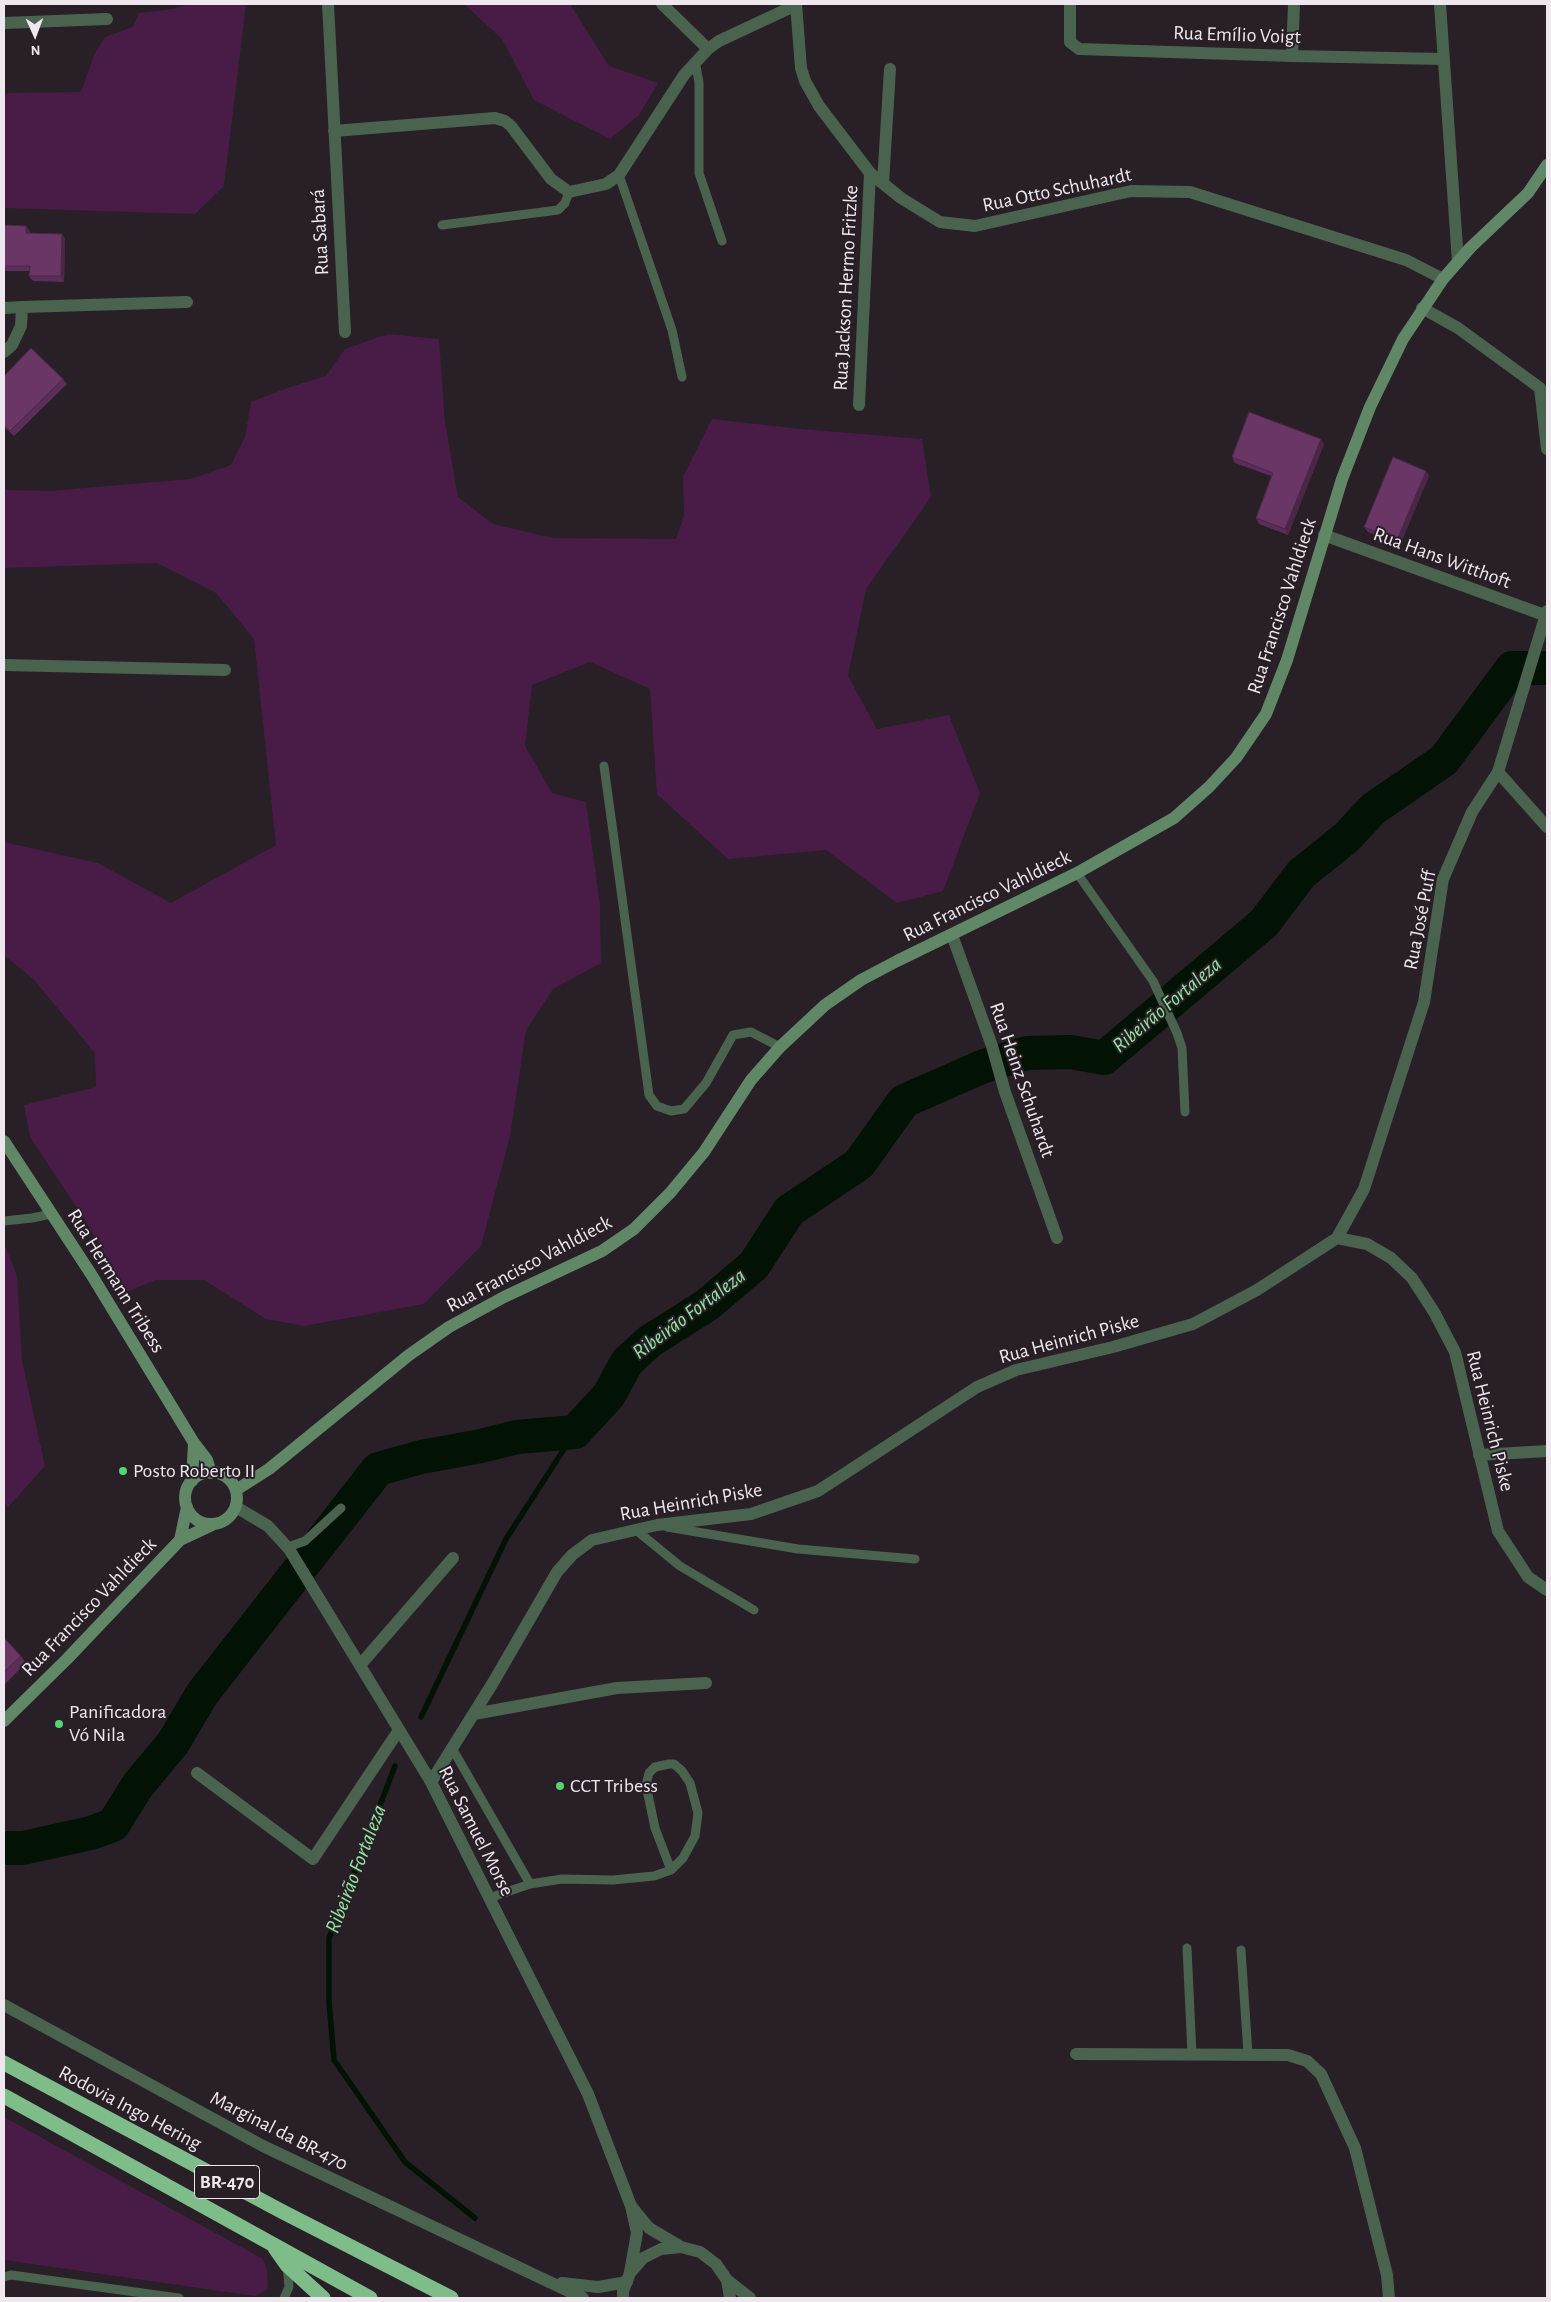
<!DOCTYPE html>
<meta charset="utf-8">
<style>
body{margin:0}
#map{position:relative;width:1551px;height:2302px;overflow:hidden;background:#281f27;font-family:"Alegreya Sans",sans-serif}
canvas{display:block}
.frame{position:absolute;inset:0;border:5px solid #eee8ee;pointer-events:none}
.north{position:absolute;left:10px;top:10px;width:50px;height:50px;-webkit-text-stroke:4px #281f27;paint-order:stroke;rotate:178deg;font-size:14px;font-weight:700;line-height:20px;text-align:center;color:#eee8ee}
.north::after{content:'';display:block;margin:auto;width:18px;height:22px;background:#eee8ee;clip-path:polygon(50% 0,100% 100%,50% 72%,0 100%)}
</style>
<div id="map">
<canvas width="1551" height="2302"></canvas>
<div class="frame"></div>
<div class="north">N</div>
</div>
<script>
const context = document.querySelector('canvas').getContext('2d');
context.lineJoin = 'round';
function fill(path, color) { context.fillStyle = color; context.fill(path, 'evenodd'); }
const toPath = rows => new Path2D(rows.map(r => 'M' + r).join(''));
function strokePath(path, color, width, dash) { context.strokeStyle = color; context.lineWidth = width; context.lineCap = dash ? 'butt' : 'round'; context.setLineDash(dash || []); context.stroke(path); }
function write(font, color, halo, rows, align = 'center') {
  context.font = font + ' "Alegreya Sans",sans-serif'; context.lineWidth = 4; context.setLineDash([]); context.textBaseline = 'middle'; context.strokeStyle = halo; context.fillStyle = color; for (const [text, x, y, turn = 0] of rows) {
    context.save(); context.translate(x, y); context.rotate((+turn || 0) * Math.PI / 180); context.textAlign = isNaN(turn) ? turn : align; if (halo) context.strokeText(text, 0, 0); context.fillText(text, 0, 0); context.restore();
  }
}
fill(toPath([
 [189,4,246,4,224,186,195,214,4,208,4,95,8,93,81,92,94,55,105,37,133,27,139,13,173,9],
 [464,4,570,4,609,66,658,83,639,115,610,139,534,100,502,39],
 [388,334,439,339,445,422,458,497,493,524,553,538,676,539,684,516,683,477,712,419,801,429,922,439,931,497,866,589,848,676,877,729,949,715,980,793,943,891,897,903,826,850,728,859,657,794,650,689,590,662,532,685,525,746,552,793,586,802,600,905,601,963,553,989,526,1030,510,1136,481,1246,424,1304,304,1326,266,1319,204,1280,155,1280,127,1292,85,1220,30,1137,24,1105,96,1087,95,1053,34,980,4,955,4,842,98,863,171,903,276,845,254,639,216,593,157,563,4,568,4,490,50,491,191,479,231,465,245,437,251,402,290,387,326,376,345,349],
 [4,1243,17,1276,22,1361,45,1466,8,1507,4,1502],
 [4,2117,263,2259,267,2270,268,2289,255,2296,4,2260]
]), '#481c47');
strokePath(toPath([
 [421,1717,506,1539,575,1432],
 [395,1766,329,1938,329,2002,334,2060,405,2162,475,2218]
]), '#021305', 5.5);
strokePath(toPath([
 [4,1848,23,1848,91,1833,113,1825,138,1785,173,1743,202,1694,378,1469,421,1457,481,1446,517,1437,575,1432,609,1395,627,1362,650,1341,707,1305,754,1265,789,1211,859,1164,904,1101,984,1066,1027,1053,1071,1052,1104,1058,1264,923,1301,874,1347,837,1373,809,1444,760,1512,668,1547,668]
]), '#021305', 34);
strokePath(toPath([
 [695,61,699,82,699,173,722,241],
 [619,175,672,330,682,377],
 [442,225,558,210,565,203,569,192],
 [604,766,649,1095,657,1106,671,1111,684,1109,706,1083,733,1035,751,1032,780,1047],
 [1077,873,1153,981,1177,1033,1182,1048,1185,1112],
 [4,1221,32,1218,51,1214],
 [667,1527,798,1549,915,1559],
 [636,1530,680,1566,754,1610],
 [288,1547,305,1541,341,1508],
 [452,1748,530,1884],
 [489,1898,530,1884,562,1879,613,1880,654,1876,671,1870,683,1858,695,1836,698,1813,690,1783,682,1771,674,1764,669,1764,655,1767,649,1773,646,1785,655,1828,671,1870],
 [1187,1948,1192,2054],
 [1241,1950,1248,2054],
 [4,2277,11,2275,179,2298],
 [284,2298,289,2287,287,2265]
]), '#4a634e', 9);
strokePath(toPath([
 [328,4,345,332],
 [662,4,708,49],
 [796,4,801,68,805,81,819,106,870,173,901,198,940,222,975,226,1131,191,1190,192,1406,260,1443,279],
 [1070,4,1070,42,1079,49,1292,56,1443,59],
 [1440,4,1458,262],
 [4,23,107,19],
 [1292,56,1294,4],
 [334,131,495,118,505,121,511,126,551,179,569,192,606,184,619,175,684,75,708,49,719,41,796,5],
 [883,183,890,69],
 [22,307,187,302],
 [4,308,22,307,21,326,12,345,4,352],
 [1422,308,1458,328,1540,388,1547,449],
 [859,405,870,173],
 [1324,535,1547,616],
 [4,665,225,670],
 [1498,772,1547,827],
 [952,935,992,1046,1005,1092,1057,1238],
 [1337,1238,1364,1189,1424,1002,1443,879,1472,812,1498,772,1547,611],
 [1479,1455,1547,1451],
 [361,1664,453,1558],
 [474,1714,617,1688,706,1683],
 [197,1773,313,1859,399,1730],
 [431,1782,494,1681,557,1572,572,1555,592,1540,657,1525,751,1514,818,1491,977,1387,1016,1370,1113,1347,1193,1324,1257,1290,1337,1238,1367,1244,1391,1258,1412,1278,1434,1312,1455,1352,1498,1531,1528,1577,1547,1590],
 [1076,2054,1288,2055,1307,2061,1321,2074,1355,2148,1387,2275,1389,2298]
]), '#4a634e', 12);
strokePath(toPath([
 [236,1507,268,1526,289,1549,431,1782,588,2094,631,2206],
 [4,2005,263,2146,583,2298],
 [630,2272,637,2233,631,2206,649,2228,681,2247],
 [727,2280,750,2298],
 [562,2283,598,2287,627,2282],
 [623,2298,623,2291,630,2273,643,2258,661,2249,681,2247,700,2252,716,2264,727,2280,730,2298]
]), '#4a634e', 12);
strokePath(toPath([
 [4,1141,91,1274,194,1443,207,1460,211,1473],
 '185 1498a26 26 0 1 1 52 0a26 26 0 1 1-52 0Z',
 [192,1481,194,1443],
 [236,1490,269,1469,409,1355,449,1327,504,1297,602,1251,634,1229,670,1193,704,1152,751,1080,780,1047,825,1005,861,980,897,961,1077,873,1174,818,1209,787,1236,758,1266,714,1287,660,1342,479,1370,407,1403,339,1443,279,1470,248,1528,193,1547,165],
 [180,1540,187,1507],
 [4,1721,67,1659,180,1540,214,1524]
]), '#608766', 12);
strokePath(toPath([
 [4,2063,283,2212,451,2298],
 [4,2096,370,2298],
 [275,2248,287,2265,323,2298]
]), '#7ebd89', 15);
fill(toPath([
 [4,225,26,226,30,231,30,233,62,234,65,239,64,282,33,281,29,276,30,271,4,271],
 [4,376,63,379,67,384,14,436,4,427],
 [1324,444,1288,535,1259,524,1256,518,1271,476,1235,463,1232,457],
 [1426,471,1429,476,1400,545,1368,532,1364,527],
 [4,1638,21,1656,26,1663,4,1685]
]), '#5a2e58');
fill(toPath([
 [26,226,30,231,30,238,26,233],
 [62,234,65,239,64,282,61,276],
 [1321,439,1324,444,1288,535,1285,529],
 [1426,471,1429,476,1400,545,1397,540]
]), '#4a2647');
const building = toPath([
 [4,225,26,226,26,233,62,234,61,276,29,276,30,266,4,266,4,225],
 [31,348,63,379,10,431,4,425,4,376,31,348],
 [1249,412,1321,439,1285,529,1256,518,1273,473,1232,457,1249,412],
 [1393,457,1426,471,1397,540,1364,527,1393,457],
 [4,1638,21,1656,4,1672,4,1638]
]);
fill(building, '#693666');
strokePath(building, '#4a2647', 1);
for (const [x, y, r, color] of [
 [123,1471,5,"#52d673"],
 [59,1724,5,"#52d673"],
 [560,1786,5,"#52d673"]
]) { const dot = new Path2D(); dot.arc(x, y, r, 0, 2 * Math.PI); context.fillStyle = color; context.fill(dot); strokePath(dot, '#281f27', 2); }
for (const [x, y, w] of [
 [227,2182,65]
]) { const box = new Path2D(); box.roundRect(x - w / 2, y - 16.5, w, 33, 4); context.fillStyle = '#281f27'; context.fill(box); strokePath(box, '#eee8ee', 1); }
write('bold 19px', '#eee8ee', null, [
 ["BR-470",227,2182]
]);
write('20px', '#eee8ee', '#281f27', [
 ["Rua Emílio Voigt",1237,35,2],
 ["Rua Otto Schuhardt",1057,190,-12],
 ["Rua Sabará",320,232,-93],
 ["Rua Jackson Hermo Fritzke",846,288,-87],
 ["Rua Hans Witthoft",1442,558,20],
 ["Rua Francisco Vahldieck",1282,606,-72],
 ["Rua Francisco Vahldieck",987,896,-26],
 ["Rua José Puff",1420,920,-79],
 ["Rua Heinz Schuhardt",1022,1080,71],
 ["Rua Francisco Vahldieck",529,1264,-28],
 ["Rua Hermann Tribess",116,1281,58],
 ["Rua Heinrich Piske",1069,1339,-15],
 ["Rua Heinrich Piske",1490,1421,76],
 ["Rua Heinrich Piske",691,1502,-10],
 ["Rua Francisco Vahldieck",89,1607,-46],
 ["Rua Samuel Morse",476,1831,63],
 ["Rodovia Ingo Hering",130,2108,28],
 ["Marginal da BR-470",279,2131,27]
]);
write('20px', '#eee8ee', '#281f27', [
 ["Posto Roberto II",133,1471],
 ["Panificadora",69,1712],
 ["Vó Nila",69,1735],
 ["CCT Tribess",570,1786]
], 'left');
write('italic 21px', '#91e7a0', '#281f27', [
 ["Ribeirão Fortaleza",1167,1005,-40],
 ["Ribeirão Fortaleza",689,1314,-37],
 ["Ribeirão Fortaleza",356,1869,-69]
]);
</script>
